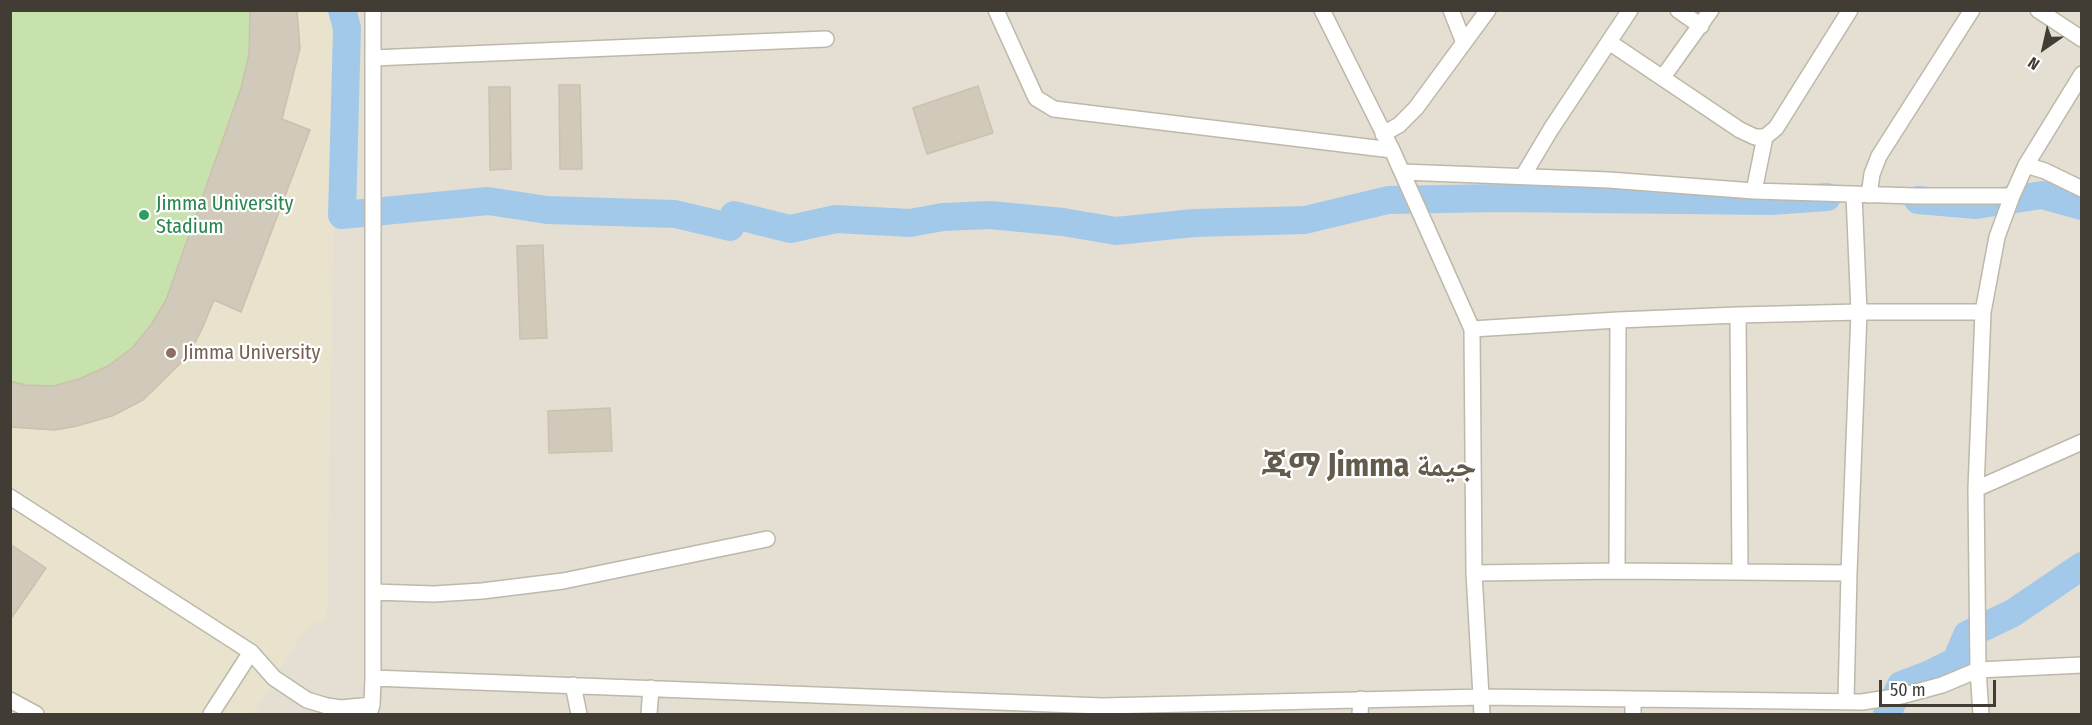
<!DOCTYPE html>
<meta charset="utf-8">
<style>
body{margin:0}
#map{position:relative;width:2092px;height:725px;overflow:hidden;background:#f0ede3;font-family:"Fira Sans Condensed",sans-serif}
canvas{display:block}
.frame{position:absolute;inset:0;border:12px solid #423d34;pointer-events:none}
.north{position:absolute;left:2014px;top:18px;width:60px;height:60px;-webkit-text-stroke:4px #fff;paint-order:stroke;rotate:214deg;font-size:16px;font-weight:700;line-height:24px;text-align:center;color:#423d34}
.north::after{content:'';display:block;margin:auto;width:21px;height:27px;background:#423d34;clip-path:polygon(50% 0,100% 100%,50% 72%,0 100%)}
.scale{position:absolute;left:1879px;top:680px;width:117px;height:27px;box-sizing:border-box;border:3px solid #423d34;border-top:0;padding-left:8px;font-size:18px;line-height:21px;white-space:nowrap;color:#423d34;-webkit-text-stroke:4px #fff;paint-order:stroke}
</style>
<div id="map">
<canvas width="2092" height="725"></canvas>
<div class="frame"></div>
<div class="north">N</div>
<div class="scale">50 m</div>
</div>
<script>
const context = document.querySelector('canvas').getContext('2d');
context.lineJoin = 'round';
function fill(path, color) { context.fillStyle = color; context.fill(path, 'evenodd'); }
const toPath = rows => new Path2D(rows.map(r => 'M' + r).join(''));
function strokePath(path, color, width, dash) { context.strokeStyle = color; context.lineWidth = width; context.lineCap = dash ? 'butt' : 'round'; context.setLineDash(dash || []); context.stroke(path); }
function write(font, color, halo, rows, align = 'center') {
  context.font = font + ' "Fira Sans Condensed","Noto Naskh Arabic","Noto Sans Ethiopic",sans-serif'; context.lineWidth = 4.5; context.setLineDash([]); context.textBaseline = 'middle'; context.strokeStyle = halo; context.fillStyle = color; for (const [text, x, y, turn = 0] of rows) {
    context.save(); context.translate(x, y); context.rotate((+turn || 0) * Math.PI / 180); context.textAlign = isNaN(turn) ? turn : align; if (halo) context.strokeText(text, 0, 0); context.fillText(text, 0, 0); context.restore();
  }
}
fill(toPath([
 [11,11,2081,11,2081,714,11,714]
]), '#e4dfd2');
fill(toPath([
 [10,11,337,11,327,620,314,623,301,635,253,714,11,714]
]), '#e9e3ce');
fill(toPath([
 [11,11,297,11,300,48,282,119,310,130,241,312,214,300,202,329,188,356,143,400,112,416,77,426,55,430,11,427]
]), '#c8e2ae');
strokePath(toPath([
 [342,10,347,28,342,215,488,201,547,210,675,214,730,227,734,215,790,229,836,219,910,223,943,217,990,215,1063,222,1116,231,1194,223,1305,220,1388,200,1498,198,1771,201,1827,197],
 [1918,200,1976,205,2042,195,2082,206],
 [1887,714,1901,685,1930,674,1956,661,1967,635,2013,613,2082,566]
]), '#a3c9ea', 28);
const building = toPath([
 [250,10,297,10,300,48,282,119,310,130,241,312,214,300,202,329,188,356,143,400,112,416,77,426,55,430,10,427,10,381,26,385,53,386,79,379,108,366,132,348,151,325,166,300,241,88,249,54,250,10],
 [559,85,580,85,582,169,560,169,559,85],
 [978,86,993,133,927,154,913,108,978,86],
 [489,87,510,87,511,169,490,170,489,87],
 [543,245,547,338,520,339,517,246,543,245],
 [610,408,612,451,549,453,548,411,610,408],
 [10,544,46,568,10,620,10,544]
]);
fill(building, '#d1c9ba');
strokePath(building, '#cbc1ae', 1.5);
const minor = toPath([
 [996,10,1036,98,1054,109,1392,150],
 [1322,10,1392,150,1472,329,1474,573,1482,714],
 [1451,10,1464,43],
 [1678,10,1701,26],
 [2038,10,2082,39],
 [1609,42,1740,130,1755,137,1765,137,1776,128,1850,10],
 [373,58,826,39],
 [1663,77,1711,10],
 [1383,134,1399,125,1416,108,1488,10],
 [2026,165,2045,171,2082,189],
 [1402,172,1609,180,1754,191,1916,196,2012,196],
 [1523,176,1551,129,1630,10],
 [1754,191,1765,137],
 [1869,195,1872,174,1879,156,1972,10],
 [1738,315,1740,571],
 [1472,329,1618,320,1738,315,1859,312,1983,312],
 [1976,489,2082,442],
 [10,497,251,652,274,678,307,700,327,706,341,708,372,705],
 [1617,571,1618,320],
 [1474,573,1617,571,1849,573],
 [373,592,434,594,482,591,563,581,767,539],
 [373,678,1102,706,1483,697,1862,702,1901,696,1942,685,1978,670,2082,665],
 [573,685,579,714],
 [10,700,36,714],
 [1846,701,1849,573,1859,312,1854,195],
 [211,714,251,652],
 [369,714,372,705,373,678,373,10],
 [649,714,651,688],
 [1360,714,1361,699],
 [1633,714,1633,699],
 [1981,714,1978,670,1976,489,1983,312,1997,237,2012,196,2026,165,2082,74]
]);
strokePath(minor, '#beb8aa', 18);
strokePath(minor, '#fff', 15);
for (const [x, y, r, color] of [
 [144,215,6,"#2e9e5b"],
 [171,353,6,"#8d6e63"]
]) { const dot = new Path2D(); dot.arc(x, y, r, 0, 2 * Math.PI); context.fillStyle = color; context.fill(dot); strokePath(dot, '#fff', 2); }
write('20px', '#27864d', '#fff', [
 ["Jimma University",156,204],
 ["Stadium",156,227]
], 'left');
write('20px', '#785e54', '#fff', [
 ["Jimma University",183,353]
], 'left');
write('bold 32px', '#645b4c', '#fff', [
 ["ጂማ Jimma جيمة",1369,467]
]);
</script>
